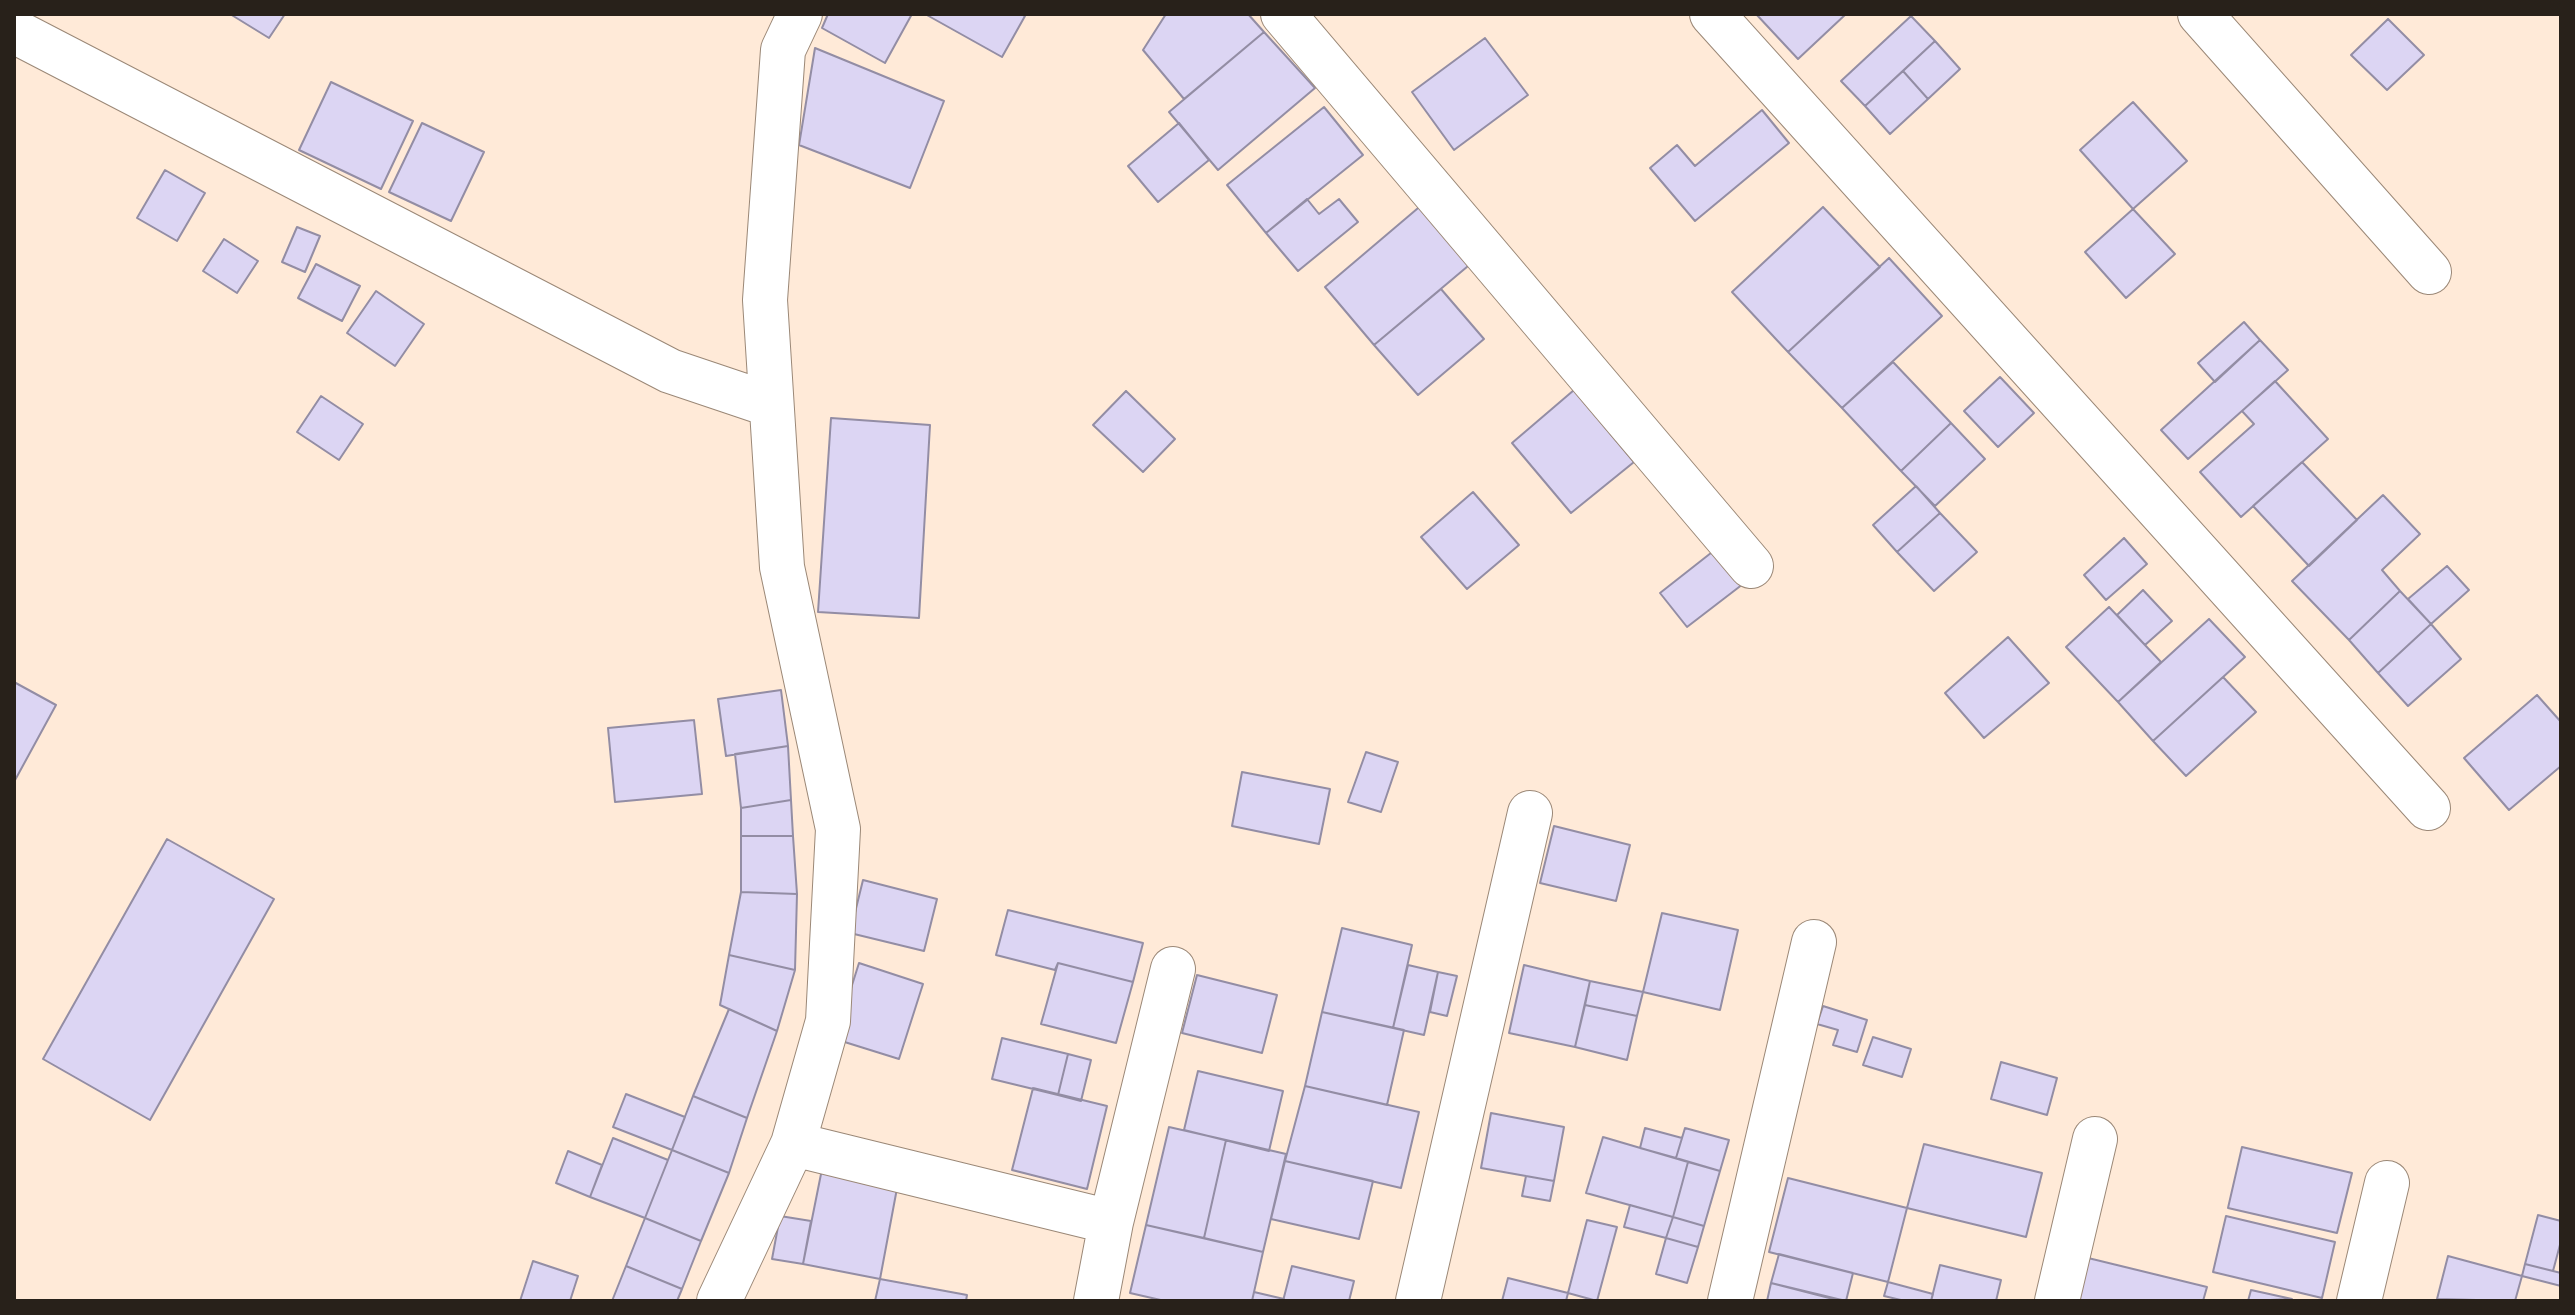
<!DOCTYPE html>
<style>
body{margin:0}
#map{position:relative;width:2575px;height:1315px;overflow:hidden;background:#ffead8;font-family:"Sofia Sans Condensed",sans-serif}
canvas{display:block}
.frame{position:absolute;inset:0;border:16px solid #28211a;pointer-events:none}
</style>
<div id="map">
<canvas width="2575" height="1315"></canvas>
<div class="frame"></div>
</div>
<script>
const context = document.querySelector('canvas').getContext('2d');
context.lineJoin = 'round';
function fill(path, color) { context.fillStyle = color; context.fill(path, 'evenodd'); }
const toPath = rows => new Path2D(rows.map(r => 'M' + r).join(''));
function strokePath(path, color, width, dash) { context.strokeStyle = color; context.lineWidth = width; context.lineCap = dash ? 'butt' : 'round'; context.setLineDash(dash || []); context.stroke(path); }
const building = toPath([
 [230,14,285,14,269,38,230,14],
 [828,14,912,14,885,63,822,28,828,14],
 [925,14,1021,14,1025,16,1002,57,925,14],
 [1166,14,1248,14,1264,32,1184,99,1143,50,1166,14],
 [1756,14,1846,14,1798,59,1756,14],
 [1911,16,1935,41,1865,106,1841,81,1911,16],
 [2388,19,2424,55,2387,90,2351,55,2388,19],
 [1264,32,1315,88,1218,170,1169,112,1264,32],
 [1485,38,1528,95,1454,150,1412,92,1485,38],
 [1935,41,1960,69,1928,99,1903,71,1935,41],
 [815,48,944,101,910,188,799,145,815,48],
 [1903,71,1928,99,1890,134,1865,106,1903,71],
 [331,82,413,121,381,189,299,150,331,82],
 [2133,102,2187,161,2133,209,2080,150,2133,102],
 [1324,107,1363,155,1266,233,1227,185,1324,107],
 [1762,110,1789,143,1695,221,1650,168,1677,145,1695,166,1762,110],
 [422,123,484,152,451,221,389,192,422,123],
 [1179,123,1209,160,1158,202,1128,166,1179,123],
 [165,170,205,193,177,241,137,218,165,170],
 [1307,199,1319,214,1339,199,1358,222,1298,271,1266,233,1307,199],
 [1424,203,1474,261,1374,345,1325,287,1424,203],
 [1823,207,1880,267,1788,352,1732,292,1823,207],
 [2133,209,2175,254,2126,298,2085,252,2133,209],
 [297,227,320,236,305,272,282,262,297,227],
 [224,239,258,261,237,293,203,271,224,239],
 [1889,258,1942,316,1842,408,1788,352,1889,258],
 [316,264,360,286,342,321,298,298,316,264],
 [1441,289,1484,339,1418,395,1374,345,1441,289],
 [376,291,424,324,395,366,347,333,376,291],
 [2244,322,2260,340,2215,382,2198,363,2244,322],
 [2260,340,2288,370,2188,459,2161,430,2260,340],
 [1893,362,1951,423,1901,471,1842,408,1893,362],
 [2000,377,2034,413,1998,447,1964,411,2000,377],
 [2275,381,2328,439,2241,517,2200,472,2254,424,2242,411,2275,381],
 [1574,390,1634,462,1571,513,1512,443,1574,390],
 [1126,391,1175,439,1143,472,1093,425,1126,391],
 [321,396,363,424,339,460,297,432,321,396],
 [831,418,930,425,919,618,818,612,831,418],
 [1951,423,1985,459,1935,506,1901,471,1951,423],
 [2302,462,2357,520,2309,566,2253,506,2302,462],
 [1916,486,1940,513,1897,552,1873,525,1916,486],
 [1473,492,1519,545,1467,589,1421,537,1473,492],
 [2383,495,2420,534,2382,570,2400,591,2349,640,2292,581,2383,495],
 [1940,513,1977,552,1934,591,1897,552,1940,513],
 [2124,538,2147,564,2106,600,2084,575,2124,538],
 [1716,549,1743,584,1687,627,1660,593,1716,549],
 [2447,566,2469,590,2431,624,2408,599,2447,566],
 [2143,590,2172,621,2145,645,2117,615,2143,590],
 [2400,591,2431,624,2378,673,2349,640,2400,591],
 [2109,607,2161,662,2118,702,2066,647,2109,607],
 [2209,619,2245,657,2153,741,2118,702,2209,619],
 [2431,624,2461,659,2408,706,2378,673,2431,624],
 [2008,637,2049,683,1984,738,1945,693,2008,637],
 [2223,677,2256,712,2186,776,2153,741,2223,677],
 [14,682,56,705,14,782,14,682],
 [781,690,788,746,726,756,718,699,781,690],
 [2537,695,2561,722,2561,766,2509,810,2464,758,2537,695],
 [694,720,702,794,615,802,608,728,694,720],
 [788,746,791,800,741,808,735,754,788,746],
 [1366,752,1398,762,1381,812,1348,802,1366,752],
 [1242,772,1330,789,1319,844,1232,826,1242,772],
 [791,800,793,836,741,836,741,808,791,800],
 [1554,826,1630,845,1616,901,1540,883,1554,826],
 [741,836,793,836,797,894,741,892,741,836],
 [167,839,274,899,150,1120,43,1059,167,839],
 [863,880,937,899,924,951,850,933,863,880],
 [741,892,797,894,795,970,729,955,741,892],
 [1008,910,1143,943,1133,982,1058,963,1055,970,996,955,1008,910],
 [1662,913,1738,930,1720,1010,1643,992,1662,913],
 [1342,928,1412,945,1393,1028,1322,1012,1342,928],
 [729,955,795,970,777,1031,720,1005,729,955],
 [859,963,923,984,899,1059,835,1039,859,963],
 [1058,963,1133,982,1116,1043,1041,1024,1058,963],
 [1408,965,1438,972,1424,1035,1393,1028,1408,965],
 [1524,965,1590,981,1575,1047,1509,1033,1524,965],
 [1438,972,1457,976,1447,1016,1430,1012,1438,972],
 [1197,975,1277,995,1262,1053,1182,1033,1197,975],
 [1590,981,1643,992,1637,1016,1585,1005,1590,981],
 [1585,1005,1637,1016,1627,1060,1575,1047,1585,1005],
 [1823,1006,1867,1020,1857,1052,1833,1045,1838,1030,1817,1024,1823,1006],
 [729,1009,777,1031,747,1118,693,1096,729,1009],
 [1322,1012,1404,1030,1387,1105,1305,1086,1322,1012],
 [1873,1037,1911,1049,1902,1077,1863,1065,1873,1037],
 [1002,1038,1068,1054,1058,1095,992,1079,1002,1038],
 [1068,1054,1091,1060,1081,1101,1058,1095,1068,1054],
 [2001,1062,2057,1078,2047,1115,1991,1099,2001,1062],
 [1198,1071,1283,1091,1269,1151,1184,1130,1198,1071],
 [1305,1086,1419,1112,1401,1188,1285,1161,1305,1086],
 [1033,1088,1107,1106,1087,1189,1012,1170,1033,1088],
 [626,1094,685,1117,672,1150,613,1127,626,1094],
 [693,1096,747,1118,729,1173,672,1150,693,1096],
 [1491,1113,1564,1127,1554,1181,1481,1168,1491,1113],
 [1169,1127,1226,1140,1204,1238,1146,1225,1169,1127],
 [1645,1128,1682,1138,1676,1158,1640,1148,1645,1128],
 [1685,1128,1729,1140,1720,1171,1676,1158,1685,1128],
 [1603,1137,1688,1162,1673,1217,1586,1193,1603,1137],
 [613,1138,668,1160,645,1218,590,1197,613,1138],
 [1226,1140,1286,1154,1263,1252,1204,1238,1226,1140],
 [1924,1144,2042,1173,2026,1237,1907,1208,1924,1144],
 [2242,1147,2352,1173,2337,1233,2228,1208,2242,1147],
 [672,1150,729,1173,701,1241,645,1218,672,1150],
 [568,1151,602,1165,590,1197,556,1183,568,1151],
 [1285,1161,1373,1181,1359,1239,1271,1219,1285,1161],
 [1688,1162,1720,1171,1704,1226,1673,1217,1688,1162],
 [822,1169,898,1183,880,1279,803,1264,822,1169],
 [1526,1176,1554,1181,1550,1201,1522,1196,1526,1176],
 [1788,1178,1907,1208,1888,1282,1769,1252,1788,1178],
 [1630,1205,1673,1217,1666,1238,1624,1227,1630,1205],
 [2538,1215,2561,1221,2561,1241,2553,1271,2525,1264,2538,1215],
 [780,1216,811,1221,803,1264,772,1259,780,1216],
 [2226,1216,2335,1242,2322,1298,2213,1272,2226,1216],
 [1673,1217,1704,1226,1698,1247,1666,1238,1673,1217],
 [645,1218,701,1241,682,1289,626,1266,645,1218],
 [1587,1220,1617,1227,1597,1301,1568,1293,1587,1220],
 [1146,1225,1263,1252,1252,1301,1165,1301,1130,1293,1146,1225],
 [1666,1238,1698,1247,1687,1283,1656,1274,1666,1238],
 [1779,1254,1853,1273,1846,1301,1771,1283,1779,1254],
 [2448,1256,2522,1276,2515,1301,2437,1299,2448,1256],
 [2084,1257,2207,1287,2203,1301,2073,1301,2084,1257],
 [533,1261,578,1276,570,1301,520,1301,533,1261],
 [2525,1264,2561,1273,2561,1286,2522,1276,2525,1264],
 [1940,1265,2001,1280,1996,1301,1931,1301,1940,1265],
 [626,1266,682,1289,677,1301,612,1301,626,1266],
 [1292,1266,1354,1281,1349,1301,1283,1301,1292,1266],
 [1508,1278,1568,1293,1566,1301,1502,1301,1508,1278],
 [880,1279,967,1295,966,1301,875,1301,880,1279],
 [1888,1282,1933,1294,1931,1301,1905,1301,1884,1296,1888,1282],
 [1771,1283,1841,1301,1767,1301,1771,1283],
 [2251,1290,2292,1299,2248,1301,2251,1290],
 [1254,1292,1284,1299,1283,1301,1252,1301,1254,1292]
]);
fill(building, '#dcd5f3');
strokePath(building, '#938da4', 2);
const street = toPath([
 [1283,14,1751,566],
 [1712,14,2428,808],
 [2200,14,2429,272],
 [14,31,670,371,771,405],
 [793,1144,1111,1222],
 [719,1301,793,1144,828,1021,838,829,782,567,765,300,783,50,800,14],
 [1096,1301,1111,1222,1173,969],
 [1418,1301,1530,813],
 [1730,1301,1814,942],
 [2057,1301,2095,1139],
 [2359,1301,2387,1183]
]);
strokePath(street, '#9b8877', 46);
strokePath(street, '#fff', 44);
</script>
